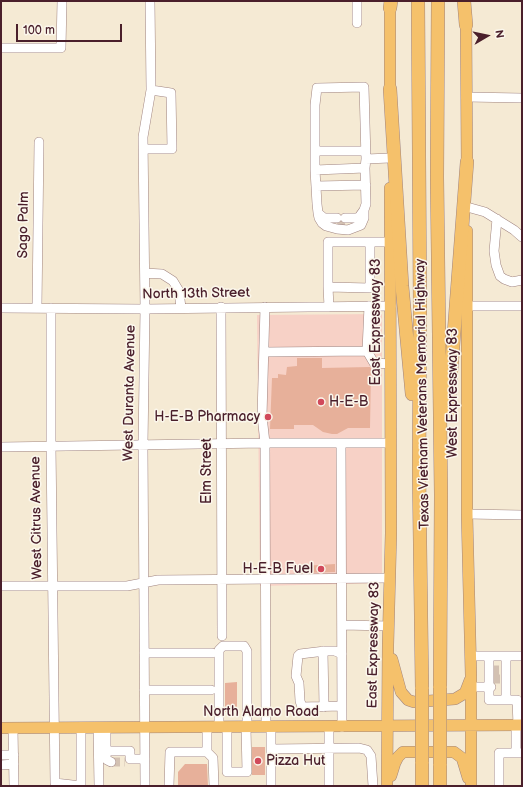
<!DOCTYPE html>
<style>
body{margin:0}
#map{position:relative;width:523px;height:787px;overflow:hidden;background:#f5ead4;font-family:"Balsamiq Sans",sans-serif}
canvas{display:block}
.frame{position:absolute;inset:0;border:2px solid #4a1f2b;pointer-events:none}
.north{position:absolute;left:467px;top:16px;width:40px;height:40px;-webkit-text-stroke:3px #fbf7ec;paint-order:stroke;rotate:81deg;font-size:11px;font-weight:700;line-height:16px;text-align:center;color:#4a1f2b}
.north::after{content:'';display:block;margin:auto;width:14px;height:18px;background:#4a1f2b;clip-path:polygon(50% 0,100% 100%,50% 72%,0 100%)}
.scale{position:absolute;left:16px;top:24px;width:106px;height:18px;box-sizing:border-box;border:2px solid #4a1f2b;border-top:0;padding-left:5px;font-size:12px;line-height:14px;white-space:nowrap;color:#4a1f2b;-webkit-text-stroke:3px #fbf7ec;paint-order:stroke}
</style>
<div id="map">
<canvas width="523" height="787"></canvas>
<div class="frame"></div>
<div class="north">N</div>
<div class="scale">100 m</div>
</div>
<script>
const context = document.querySelector('canvas').getContext('2d');
context.lineJoin = 'round';
function fill(path, color) { context.fillStyle = color; context.fill(path, 'evenodd'); }
const toPath = rows => new Path2D(rows.map(r => 'M' + r).join(''));
function strokePath(path, color, width, dash) { context.strokeStyle = color; context.lineWidth = width; context.lineCap = dash ? 'butt' : 'round'; context.setLineDash(dash || []); context.stroke(path); }
function write(font, color, halo, rows, align = 'center') {
  context.font = font + ' "Balsamiq Sans",sans-serif'; context.lineWidth = 3; context.setLineDash([]); context.textBaseline = 'middle'; context.strokeStyle = halo; context.fillStyle = color; for (const [text, x, y, turn = 0] of rows) {
    context.save(); context.translate(x, y); context.rotate((+turn || 0) * Math.PI / 180); context.textAlign = isNaN(turn) ? turn : align; if (halo) context.strokeText(text, 0, 0); context.fillText(text, 0, 0); context.restore();
  }
}
fill(toPath([
 [382,314,382,583,260,586,257,315]
]), '#f7d1c6');
fill(toPath([
 [297,358,322,358,322,368,370,367,371,368,370,428,348,428,337,434,332,434,323,432,313,425,294,425,294,429,270,429,272,378,278,378,278,374,286,375,287,367,297,366],
 [335,564,335,572,303,573,303,566],
 [237,682,237,711,225,712,225,683],
 [252,747,265,747,265,775,252,775],
 [185,764,207,764,208,786,178,786,178,772]
]), '#e7b09a');
strokePath(toPath([
 [337,225,345,225],
 [492,670,499,670],
 [492,679,500,679],
 [111,762,125,762]
]), '#d3c1b2', 9, [9, 4.5]);
const minor = toPath([
 [357,1,357,23],
 [1,48,61,48,62,1],
 [466,97,522,98],
 [144,149,172,149,171,93,151,90],
 [315,151,365,151],
 [366,159,365,168,315,170,315,105,317,88,364,87,366,159,390,158],
 [315,170,317,204,318,213,324,218,337,218],
 [316,186,366,185],
 [467,207,485,212,514,230,522,237],
 [318,213,319,218,322,223,326,226,337,229,348,230,361,225,364,218,364,210],
 [345,218,356,218,359,217,364,210,366,204,365,168],
 [497,219,494,251,496,265,500,276,504,279,512,282,522,280],
 [370,242,328,242,328,287,370,288,370,242,390,242],
 [145,273,162,274,173,281,179,291,181,308],
 [328,287,329,307],
 [468,306,522,306],
 [221,307,222,636],
 [265,307,262,416,265,443,266,727],
 [1,308,145,309,391,306],
 [37,308,39,142],
 [51,308,51,446,55,783,81,786],
 [367,351,374,363,391,364],
 [265,352,367,351,369,306],
 [341,443,342,727],
 [1,447,265,443,391,443],
 [467,514,522,515],
 [1,586,127,586,158,580,390,578],
 [342,625,389,626],
 [323,651,324,707],
 [144,653,212,653],
 [471,656,489,656,489,700,517,700,518,725],
 [489,656,522,656],
 [506,656,506,700],
 [471,687,491,687],
 [144,690,211,690],
 [342,706,302,707,300,701,299,683,296,676,298,656,300,654,325,651,335,651,342,654],
 [81,727,81,786],
 [98,727,99,786],
 [106,727,106,757,107,760,111,762],
 [207,727,207,752],
 [219,727,219,650,223,646,244,646,247,651,247,727],
 [227,727,227,772,247,772,246,727],
 [329,727,329,786],
 [13,728,14,786],
 [271,749,359,748,367,750,371,756,373,786],
 [106,751,130,751,130,759,145,759],
 [516,753,516,725],
 [1,755,14,755],
 [1,765,14,764],
 [145,786,143,445,145,309,143,137,151,90,150,1],
 [169,786,170,752,207,752,213,758,214,786],
 [271,786,271,727],
 [499,786,499,753,522,753]
]);
const major = toPath([
 [390,1,390,96],
 [466,17,467,169],
 [467,231,467,514,471,676,471,786],
 [392,659,401,692,408,700,414,702,455,699,465,693,470,680],
 [1,728,522,725],
 [391,776,395,763,398,757,403,752,454,752,462,758,468,778],
 [387,786,388,645,391,533,390,188]
]);
const highway = toPath([
 [418,1,420,308,419,471,422,689],
 [438,1,437,177,441,495,440,688],
 [464,1,466,25],
 [390,8,391,1],
 [390,89,402,286,412,394],
 [448,412,467,162],
 [440,764,440,786],
 [422,786,422,762]
]);
strokePath(minor, '#a08480', 10);
strokePath(major, '#a08480', 12);
strokePath(highway, '#a08480', 14);
strokePath(minor, '#fff', 9);
strokePath(major, '#f5c16b', 11);
strokePath(highway, '#f5c16b', 13);
const highwayBridge = toPath([
 [422,689,422,762],
 [440,764,440,688]
]);
strokePath(highwayBridge, '#a08480', 14, []);
strokePath(highwayBridge, '#f5c16b', 13);
for (const [x, y, r, color] of [
 [321,402,4,"#d1495b"],
 [268,417,4,"#d1495b"],
 [321,569,4,"#d1495b"],
 [258,761,4,"#d1495b"]
]) { const dot = new Path2D(); dot.arc(x, y, r, 0, 2 * Math.PI); context.fillStyle = color; context.fill(dot); strokePath(dot, '#fbf7ec', 1.5); }
write('14px', '#4a1f2b', '#fbf7ec', [
 ["Sago Palm",24,225,-89],
 ["North 13th Street",196,294,-1],
 ["East Expressway 83",376,322,-90],
 ["West Duranta Avenue",130,393,-89],
 ["West Expressway 83",453,393,-90],
 ["Texas Vietnam Veterans Memorial Highway",423,394,-91],
 ["Elm Street",207,471,-90],
 ["West Citrus Avenue",37,518,-91],
 ["East Expressway 83",374,645,-89],
 ["North Alamo Road",261,712]
]);
write('14px', '#4a1f2b', '#fbf7ec', [
 ["H-E-B",329,402],
 ["H-E-B Pharmacy",260,417,"right"],
 ["H-E-B Fuel",313,569,"right"],
 ["Pizza Hut",266,761]
], 'left');
</script>
